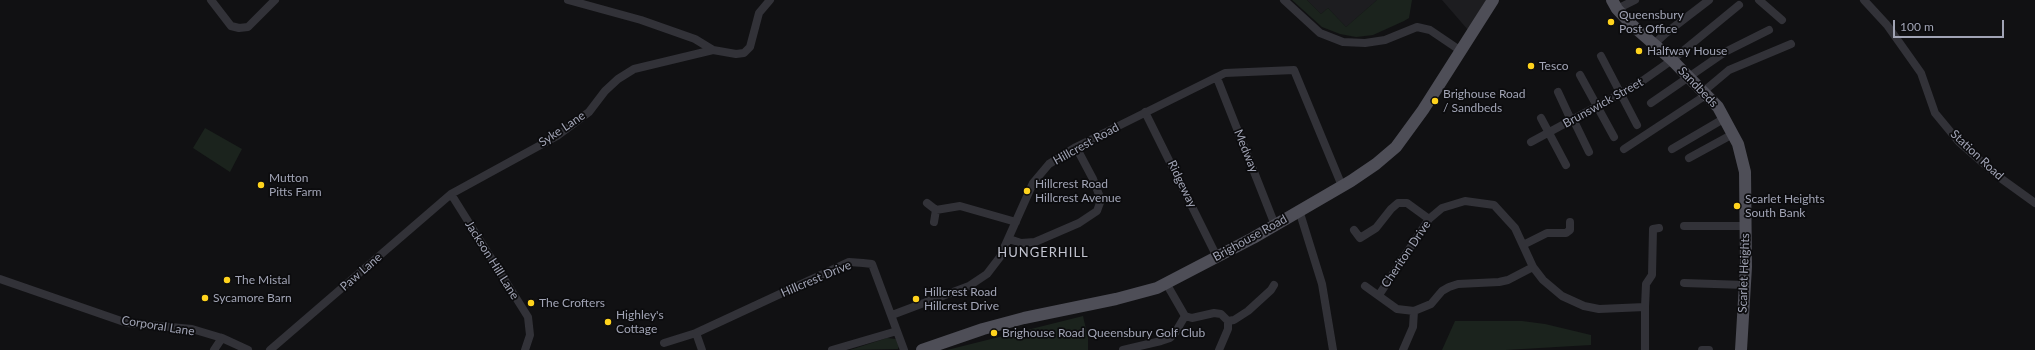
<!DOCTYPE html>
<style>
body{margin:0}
#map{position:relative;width:2035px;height:350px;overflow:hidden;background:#111113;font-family:Lato,sans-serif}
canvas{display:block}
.scale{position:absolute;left:1893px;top:20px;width:111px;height:18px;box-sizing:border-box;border:2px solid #a1a4b5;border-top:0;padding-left:5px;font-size:12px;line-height:14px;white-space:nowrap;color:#a1a4b5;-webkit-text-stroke:3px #0c0c0e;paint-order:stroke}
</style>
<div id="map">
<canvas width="2035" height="350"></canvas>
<div class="scale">100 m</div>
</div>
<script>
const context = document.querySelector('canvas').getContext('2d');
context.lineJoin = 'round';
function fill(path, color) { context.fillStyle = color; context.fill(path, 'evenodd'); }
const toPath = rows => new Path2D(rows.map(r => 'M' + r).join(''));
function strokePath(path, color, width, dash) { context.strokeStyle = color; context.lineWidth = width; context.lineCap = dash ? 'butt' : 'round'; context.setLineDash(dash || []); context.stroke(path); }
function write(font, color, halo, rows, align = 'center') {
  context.font = font + ' Lato,sans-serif'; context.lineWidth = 3.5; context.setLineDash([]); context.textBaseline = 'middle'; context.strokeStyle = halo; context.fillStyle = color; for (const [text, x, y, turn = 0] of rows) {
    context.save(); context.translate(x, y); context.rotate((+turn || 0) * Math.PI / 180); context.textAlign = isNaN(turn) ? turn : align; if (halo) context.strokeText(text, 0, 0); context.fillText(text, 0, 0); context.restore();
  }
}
fill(toPath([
 [1307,0,1377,0,1346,27,1328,8,1321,14],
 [1442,0,1486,0,1468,30]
]), '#1d1d20');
fill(toPath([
 [1292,0,1307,0,1321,14,1328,8,1346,27,1377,0,1412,0,1409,18,1404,21,1373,35,1356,37,1340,34,1322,27],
 [205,128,242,149,230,172,193,148],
 [1083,316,1088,338,1088,350,947,350],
 [1455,321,1522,321,1545,324,1591,335,1591,345,1505,350,1442,350],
 [887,338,896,339,899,346,898,349,850,350]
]), '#1b231d');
strokePath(toPath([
 [211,0,231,26,239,28,248,27,275,0],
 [568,0,641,20,695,39,713,50,736,54,744,53,750,47,759,13,770,0],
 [1284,0,1320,33,1343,42,1365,43,1385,40,1417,27,1430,30,1461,51],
 [1759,0,1782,20],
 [1864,0,1887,25,1921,73,1935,113,1959,142,1999,177,2035,203],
 [1617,9,1635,0],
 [1653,45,1666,33,1709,0],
 [1601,56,1637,125],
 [1580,75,1614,137],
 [1217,78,1275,225],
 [1704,91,1729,70,1791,44],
 [1558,92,1571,120],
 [1651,103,1725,52,1769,30],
 [1145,112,1217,257],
 [1541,118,1566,165],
 [1573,119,1589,152],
 [1531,142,1638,84,1672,60,1739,5],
 [1624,149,1706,95],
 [1672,149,1725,118],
 [1689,158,1733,134],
 [451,194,528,317,530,335,525,350],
 [927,203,936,210,960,206,1016,222],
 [1299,210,1322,284,1333,350],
 [934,222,936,210],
 [1684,226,1746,226],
 [1354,230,1360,238,1376,228,1391,209,1398,203,1407,203,1429,219],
 [1009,239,1021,243,1035,242,1079,223,1097,211,1101,200,1093,179,1076,147],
 [1523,245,1547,233,1566,233,1570,230,1570,222],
 [0,279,127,323,192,329,222,338,248,350],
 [1166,283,1185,316,1192,318,1214,313,1221,314,1228,321,1228,329,1219,350],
 [1684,283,1745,285],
 [1365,286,1397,309,1414,311,1431,304,1442,291,1449,287,1458,284,1499,282,1508,280,1533,267],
 [1379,295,1429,219,1442,208,1465,201,1494,205,1515,228,1533,267,1543,280,1562,296,1584,306,1599,309,1645,307],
 [892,315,969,286,987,274,1000,257,1033,183,1049,164,1076,147,1225,73,1294,70,1342,186],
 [1228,321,1234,320,1248,311,1271,290,1274,285],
 [696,333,702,350],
 [664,343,696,333,849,262,863,263,872,264,904,350],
 [214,350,222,338],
 [270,350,451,194,557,136,589,112,605,91,618,79,634,69,713,50],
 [832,350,897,331],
 [1123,350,1161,341,1170,338,1175,333,1185,316],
 [1403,350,1413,327,1414,311],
 [1645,350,1645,307,1646,284,1652,275,1653,229,1659,228],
 [1702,350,1709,350]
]), '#323238', 8);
strokePath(toPath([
 [1612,0,1617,9,1632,25,1672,60,1718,107,1738,144,1745,172,1746,267,1741,350],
 [922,350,983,329,1024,318,1116,299,1157,288,1253,238,1351,181,1376,164,1396,147,1423,110,1493,0]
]), '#4e4e57', 12);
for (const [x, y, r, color] of [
 [1611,22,4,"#ffd31d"],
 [1639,51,4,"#ffd31d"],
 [1531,66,4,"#ffd31d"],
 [1435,101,4,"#ffd31d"],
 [261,185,4,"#ffd31d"],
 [1027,191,4,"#ffd31d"],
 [1737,206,4,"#ffd31d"],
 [227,280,4,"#ffd31d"],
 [205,298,4,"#ffd31d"],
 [916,299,4,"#ffd31d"],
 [531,303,4,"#ffd31d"],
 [608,322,4,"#ffd31d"],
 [994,333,4,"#ffd31d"]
]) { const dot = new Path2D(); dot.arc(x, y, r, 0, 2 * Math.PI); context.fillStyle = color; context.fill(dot); strokePath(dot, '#0c0c0e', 1.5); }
write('12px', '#a1a4b5', '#0c0c0e', [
 ["Queensbury",1619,15],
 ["Post Office",1619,29],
 ["Halfway House",1647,51],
 ["Tesco",1539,66],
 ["Brighouse Road",1443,94],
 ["/ Sandbeds",1443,108],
 ["Mutton",269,178],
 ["Pitts Farm",269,192],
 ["Hillcrest Road",1035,184],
 ["Hillcrest Avenue",1035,198],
 ["Scarlet Heights",1745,199],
 ["South Bank",1745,213],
 ["The Mistal",235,280],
 ["Hillcrest Road",924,292],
 ["Hillcrest Drive",924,306],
 ["Sycamore Barn",213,298],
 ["The Crofters",539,303],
 ["Highley's",616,315],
 ["Cottage",616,329],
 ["Brighouse Road Queensbury Golf Club",1002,333]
], 'left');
write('12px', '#a1a4b5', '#0c0c0e', [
 ["Sandbeds",1698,87,46],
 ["Brunswick Street",1603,103,-29],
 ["Syke Lane",562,129,-34],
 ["Hillcrest Road",1086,144,-29],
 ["Medway",1246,151,68],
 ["Station Road",1977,155,43],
 ["Ridgeway",1182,184,64],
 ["Brighouse Road",1250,238,-29],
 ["Cheriton Drive",1406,254,-56],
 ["Jackson Hill Lane",492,260,58],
 ["Paw Lane",361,272,-41],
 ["Scarlet Heights",1744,273,-88],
 ["Hillcrest Drive",816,279,-23],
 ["Corporal Lane",158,326,9]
]);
context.letterSpacing = '1px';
write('13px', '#c2c4d0', '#0c0c0e', [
 ["HUNGERHILL",1043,253]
]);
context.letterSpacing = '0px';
</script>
